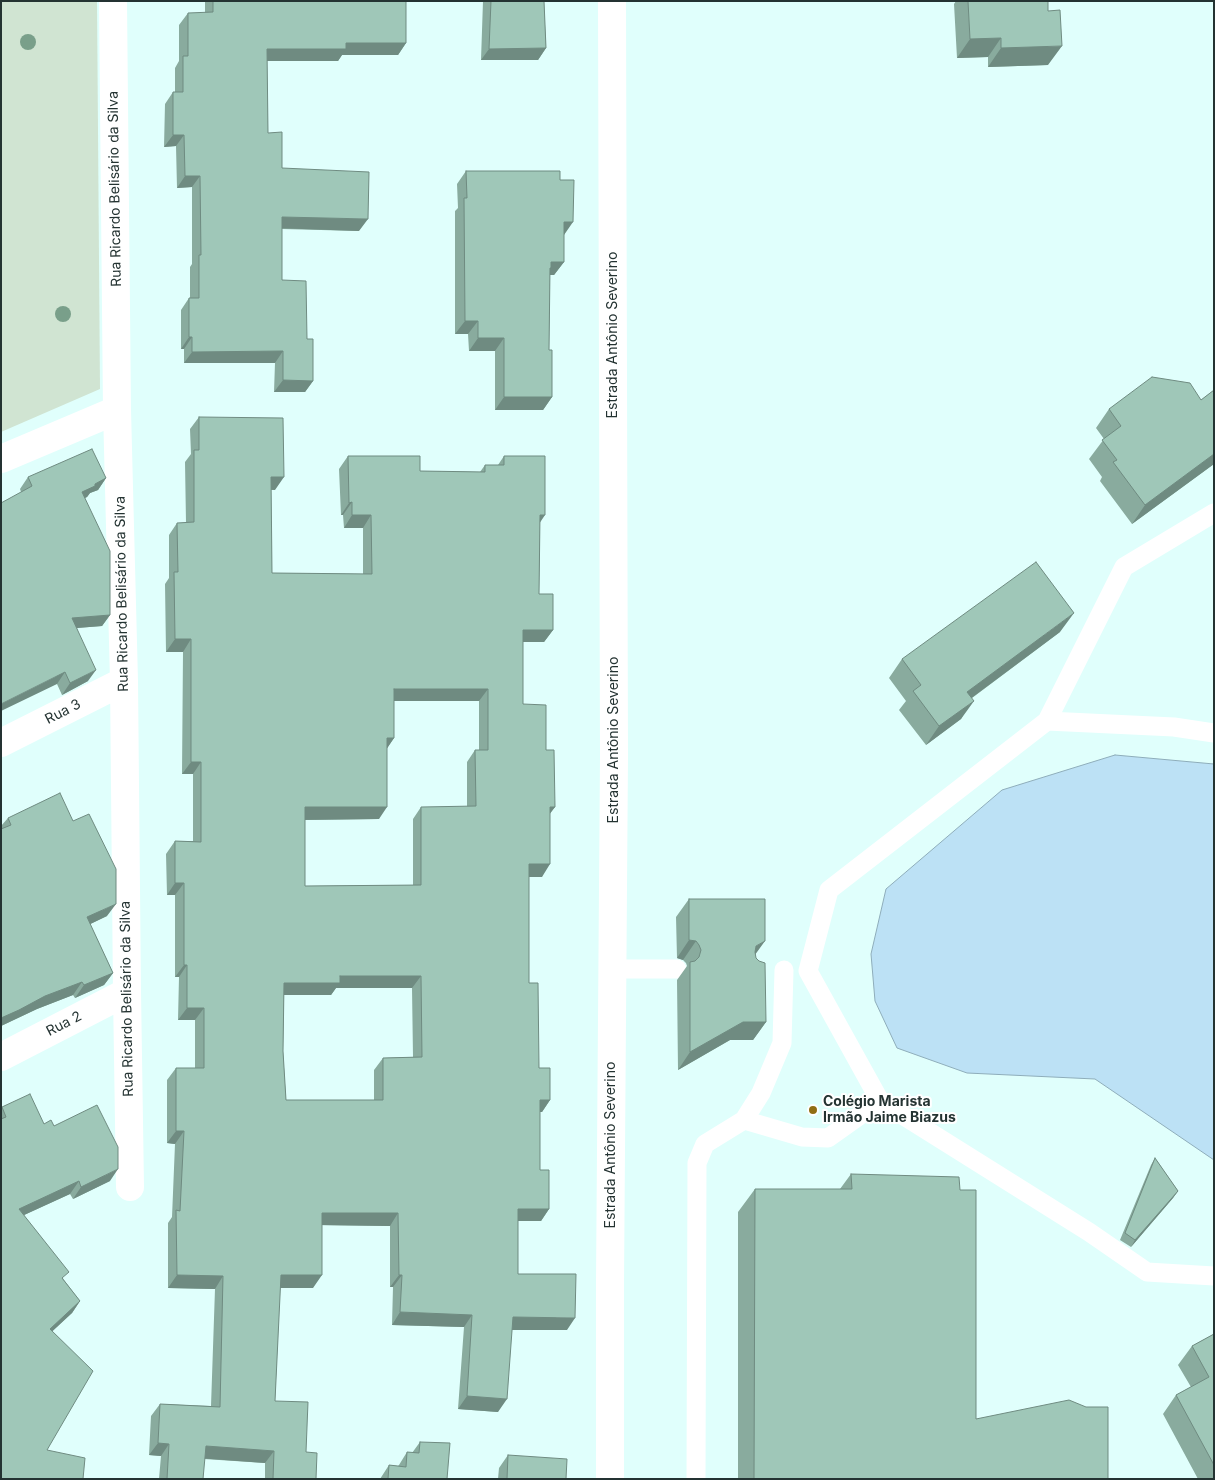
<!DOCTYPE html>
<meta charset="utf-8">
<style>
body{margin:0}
#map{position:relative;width:1215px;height:1480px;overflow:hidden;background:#e0fffc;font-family:Inter,sans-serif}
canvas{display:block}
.frame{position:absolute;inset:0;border:2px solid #243332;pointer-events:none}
</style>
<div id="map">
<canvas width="1215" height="1480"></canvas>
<div class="frame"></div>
</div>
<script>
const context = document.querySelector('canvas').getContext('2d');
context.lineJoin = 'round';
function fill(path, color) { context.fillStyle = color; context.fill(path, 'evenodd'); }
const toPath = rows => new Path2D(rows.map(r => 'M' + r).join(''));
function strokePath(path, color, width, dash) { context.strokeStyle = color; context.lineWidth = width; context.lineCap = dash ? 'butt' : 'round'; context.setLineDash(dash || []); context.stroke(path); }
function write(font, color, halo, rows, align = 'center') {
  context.font = font + ' Inter,sans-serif'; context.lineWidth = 4; context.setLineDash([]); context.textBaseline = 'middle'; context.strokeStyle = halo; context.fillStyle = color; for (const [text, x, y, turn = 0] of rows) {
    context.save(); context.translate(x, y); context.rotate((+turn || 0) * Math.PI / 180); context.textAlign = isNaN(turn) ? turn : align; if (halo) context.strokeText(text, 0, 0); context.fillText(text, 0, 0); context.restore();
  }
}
fill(toPath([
 [1,1,97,1,100,389,1,432]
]), '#d0e4d2');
const water = toPath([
 [1115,755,1214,764,1214,1160,1095,1079,967,1073,897,1048,875,1001,871,954,886,889,1002,790,1115,755]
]);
fill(water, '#bce1f5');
strokePath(water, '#8eadba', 1);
strokePath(toPath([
 [1214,513,1124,567,1047,721,829,890,808,971,880,1101,1089,1232,1147,1272,1214,1276],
 [1047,721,1174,727,1214,733],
 [612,969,677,969],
 [744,1120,802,1137,828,1138,880,1101],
 [696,1479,697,1163,705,1144,744,1120,761,1093,782,1043,784,970]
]), '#fff', 19);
strokePath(toPath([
 [113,1,117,410,124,681,127,992,130,1187],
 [1,459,117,410],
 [1,743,124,681],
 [1,1057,127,992]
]), '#fff', 28);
strokePath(toPath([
 [610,1479,610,1282,614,756,612,1]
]), '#fff', 28);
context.fillStyle = '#799f8a';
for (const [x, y] of [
 [28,42],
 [63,314]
]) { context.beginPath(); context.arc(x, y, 8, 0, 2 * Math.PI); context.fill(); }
fill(toPath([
 [205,1,406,1,406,43,398,55,342,55,338,61,267,61,268,133,282,168,359,231,282,229,282,280,307,339,313,381,305,392,274,392,275,363,184,363,184,349,181,349,181,310,189,298,190,298,190,267,192,264,192,187,177,188,176,146,164,147,165,104,173,92,175,92,175,68,179,61,179,25,188,13,205,13],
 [483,1,544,1,546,48,538,60,481,60],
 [956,1,1048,1,1048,65,988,67,988,57,957,58,954,4],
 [466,171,560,180,564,235,564,262,554,275,550,275,549,350,552,397,543,410,495,410,495,351,469,351,468,334,455,334,455,211,458,208,457,184],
 [1214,390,1214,464,1132,524,1100,481,1102,477,1089,459,1104,439,1096,428,1109,409,1201,400],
 [199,417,275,490,271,490,272,573,363,574,363,528,344,528,343,515,341,515,339,469,348,456,420,471,480,472,485,465,498,465,504,456,540,523,539,594,553,630,544,642,523,642,523,704,546,750,555,807,550,813,542,877,529,877,529,983,539,1068,550,1100,542,1112,540,1112,540,1170,549,1209,541,1221,518,1221,518,1274,567,1330,512,1330,498,1412,458,1409,464,1327,392,1325,393,1287,390,1287,390,1226,322,1225,313,1288,280,1288,275,1401,306,1452,316,1479,265,1479,265,1463,204,1459,203,1479,159,1479,161,1456,149,1455,151,1416,160,1404,211,1406,215,1289,168,1288,168,1223,172,1217,175,1144,167,1143,167,1080,176,1068,195,1068,195,1020,178,1020,179,977,175,977,175,895,167,895,166,854,175,841,193,841,193,774,182,774,183,652,166,652,165,584,169,578,169,535,177,523,186,523,185,462,191,454,190,429],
 [394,701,479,701,479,750,475,750,467,762,467,807,421,807,413,819,413,885,305,886,305,820,379,819,387,748,394,738],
 [336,988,412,988,413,1057,383,1058,374,1070,374,1100,286,1100,283,1051,284,995,331,995],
 [28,477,106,478,98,490,90,493,87,497,85,498,110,615,102,626,77,628,88,681,62,695,57,684,21,492,20,489],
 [1060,632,972,698,961,719,926,745,899,710,906,701,889,678,902,659],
 [8,818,107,916,90,924,113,973,104,985,75,998,73,995,37,1009,1,1026,1,826],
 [689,899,755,955,766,1022,753,1040,730,1040,678,1070,677,980,687,966,686,963,683,960,677,958,676,917],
 [2,1107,44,1124,54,1126,110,1181,73,1199,70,1194,24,1215,64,1280,80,1301,72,1313,52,1331,47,1450,1,1479],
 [1155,1158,1178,1191,1173,1198,1131,1247,1120,1240,1151,1165],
 [851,1174,960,1190,976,1419,1108,1479,738,1479,738,1212,755,1189,840,1189],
 [1214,1334,1214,1479,1198,1479,1163,1414,1176,1395,1191,1387,1178,1365,1192,1346],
 [420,1442,447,1479,380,1479,389,1465,398,1466,399,1465,407,1452,412,1453],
 [508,1455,566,1479,498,1479,499,1468]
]), '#89ab9e');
fill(toPath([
 [1001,38,988,57,957,58,970,39],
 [346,43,406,43,398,55,342,55,338,61,259,61,267,49],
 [1062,46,1048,65,988,67,1001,48],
 [546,48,538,60,481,60,489,49],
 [173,135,184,135,176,146,164,147],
 [185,176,200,176,192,187,177,188],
 [282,217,368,219,359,231,274,228],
 [564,222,573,222,564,235],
 [551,262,564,262,554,275,546,275],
 [465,321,478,321,468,334,455,334],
 [189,337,192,337,184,349,181,349],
 [478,338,504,338,495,351,469,351],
 [283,351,275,363,184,363,192,352],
 [283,380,313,381,305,392,274,392],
 [504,397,552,397,543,410,495,410],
 [1214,454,1214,464,1132,524,1145,505],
 [271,477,284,477,275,490,262,489],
 [106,478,98,490,90,493,87,497,74,503,82,492,95,484],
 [352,502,343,515,341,515,349,503],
 [352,515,371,515,363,528,344,528],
 [540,515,545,515,537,527],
 [1074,613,1060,632,954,711,967,692],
 [110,615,102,626,64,629,72,618],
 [523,630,553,630,544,642,515,642],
 [175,639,191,639,183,652,166,652],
 [96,670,88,681,62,695,70,683],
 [65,672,57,684,1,711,1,704],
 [394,689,488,689,479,701,385,701],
 [974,701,961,719,926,745,939,726],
 [387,738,394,738,386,750],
 [191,762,201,762,193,774,182,774],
 [305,807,387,807,379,819,296,820],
 [550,807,555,807,546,819],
 [529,864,550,864,542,877,521,877],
 [175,883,184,883,175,895,167,895],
 [116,904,107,916,78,930,87,917],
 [689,940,696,941,683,960,677,958],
 [765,941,752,959,756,946],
 [184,965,187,965,179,977,175,977],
 [113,973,104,985,75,998,84,985],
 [340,976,421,976,412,988,336,988,331,995,275,995,284,983],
 [82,982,73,995,37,1009,1,1026,1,1018,45,996],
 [187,1008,204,1008,195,1020,178,1020],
 [743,1022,766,1022,753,1040,730,1040,678,1070,690,1052],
 [540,1100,550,1100,542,1112,531,1112],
 [176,1131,184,1131,175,1144,167,1143],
 [118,1169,110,1181,73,1199,81,1187],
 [79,1181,70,1194,11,1221,19,1209],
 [1178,1191,1173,1198,1131,1247,1135,1240],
 [518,1209,549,1209,541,1221,509,1221],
 [322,1213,398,1213,390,1226,313,1225],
 [177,1275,223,1276,215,1289,168,1288],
 [281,1275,322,1275,313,1288,272,1288],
 [399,1275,402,1275,393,1287,390,1287],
 [80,1301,72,1313,42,1341,50,1329],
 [400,1312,472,1315,464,1327,392,1325],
 [513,1317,575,1318,567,1330,505,1330],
 [467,1396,507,1399,498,1412,458,1409],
 [158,1443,169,1444,161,1456,149,1455],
 [206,1446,274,1451,265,1463,197,1458]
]), '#6f8b81');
const building = toPath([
 [213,1,406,1,406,43,346,43,346,49,267,49,268,133,282,132,282,168,369,172,368,219,282,217,282,280,306,281,307,339,313,339,313,381,283,380,283,351,192,352,192,337,189,337,189,298,199,298,199,255,201,255,200,176,185,176,184,135,173,135,173,92,183,92,183,56,188,56,188,13,213,12,213,1],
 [491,1,544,1,546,48,489,49,491,1],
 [968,1,1048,1,1048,11,1060,10,1062,46,1001,48,1001,38,970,39,968,1],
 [466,171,560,171,560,180,574,180,573,222,564,222,564,262,551,262,551,268,550,268,549,350,552,350,552,397,504,397,504,338,478,338,478,321,465,321,464,198,467,198,466,171],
 [1152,377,1190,383,1201,400,1214,390,1214,454,1145,505,1113,462,1117,460,1102,440,1121,426,1109,409,1152,377],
 [199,417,283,418,284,477,271,477,272,573,372,574,371,515,352,515,352,502,349,503,348,456,420,456,420,471,485,472,485,465,504,465,504,456,545,456,545,515,540,515,539,594,553,594,553,630,523,630,523,704,546,705,546,750,554,750,555,807,550,807,550,864,529,864,529,983,538,983,539,1068,550,1068,550,1100,540,1100,540,1170,549,1170,549,1209,518,1209,518,1274,576,1274,575,1318,513,1317,507,1399,467,1396,472,1315,400,1312,402,1275,399,1275,398,1213,322,1213,322,1275,281,1275,275,1401,308,1402,306,1452,317,1453,316,1479,273,1479,274,1451,206,1446,203,1479,167,1479,169,1444,158,1443,160,1404,220,1407,223,1276,177,1275,176,1210,180,1211,184,1131,176,1131,176,1068,204,1068,204,1008,187,1008,187,965,184,965,184,883,175,883,175,841,201,842,201,762,191,762,191,639,175,639,174,572,178,572,177,523,194,522,194,450,199,450,199,417],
 [394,689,488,689,488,750,475,750,476,806,421,807,421,885,305,886,305,807,387,807,387,738,394,738,394,689],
 [340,976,421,976,422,1057,383,1058,383,1100,286,1100,283,1051,284,983,340,983,340,976],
 [92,449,106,478,95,484,95,486,82,492,110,551,110,615,72,618,96,670,70,683,65,672,1,704,1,503,32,486,28,477,92,449],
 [1036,562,1074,613,967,692,974,701,939,726,913,691,921,685,902,659,1036,562],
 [60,793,73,821,89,814,116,869,116,904,87,917,113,973,84,985,82,982,45,996,19,1010,1,1018,1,829,11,825,8,818,60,793],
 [689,899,765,899,765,941,756,946,755,952,756,958,759,961,765,963,766,1022,743,1022,690,1052,690,962,695,961,699,957,701,950,699,945,696,941,689,940,689,899],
 [30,1094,44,1124,51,1120,54,1126,97,1105,118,1147,118,1169,81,1187,79,1181,19,1209,69,1272,62,1278,80,1301,50,1329,93,1371,47,1450,85,1458,83,1479,1,1479,1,1119,6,1117,2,1107,30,1094],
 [1155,1158,1178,1191,1135,1240,1125,1233,1155,1158],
 [851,1174,959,1177,960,1190,976,1190,976,1419,1069,1400,1086,1407,1108,1407,1108,1479,754,1479,755,1189,852,1189,851,1174],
 [1214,1334,1214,1465,1176,1395,1209,1377,1192,1346,1214,1334],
 [420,1442,450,1443,447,1479,388,1479,389,1465,406,1467,407,1452,419,1453,420,1442],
 [508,1455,567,1459,566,1479,507,1479,508,1455]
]);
fill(building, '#9fc7b8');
strokePath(building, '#6f8b81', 1);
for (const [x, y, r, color] of [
 [813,1110,5,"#906e13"]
]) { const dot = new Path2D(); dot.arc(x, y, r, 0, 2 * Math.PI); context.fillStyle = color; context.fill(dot); strokePath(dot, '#fff', 2); }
write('14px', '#243332', '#fff', [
 ["Rua Ricardo Belisário da Silva",115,189,-91],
 ["Estrada Antônio Severino",613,335,-90],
 ["Rua Ricardo Belisário da Silva",122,594,-91],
 ["Rua 3",63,712,-27],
 ["Estrada Antônio Severino",614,740,-90],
 ["Rua Ricardo Belisário da Silva",127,999,-91],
 ["Rua 2",64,1024,-27],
 ["Estrada Antônio Severino",611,1145,-90]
]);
write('bold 14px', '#243332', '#fff', [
 ["Colégio Marista",823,1102],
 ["Irmão Jaime Biazus",823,1118]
], 'left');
</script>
